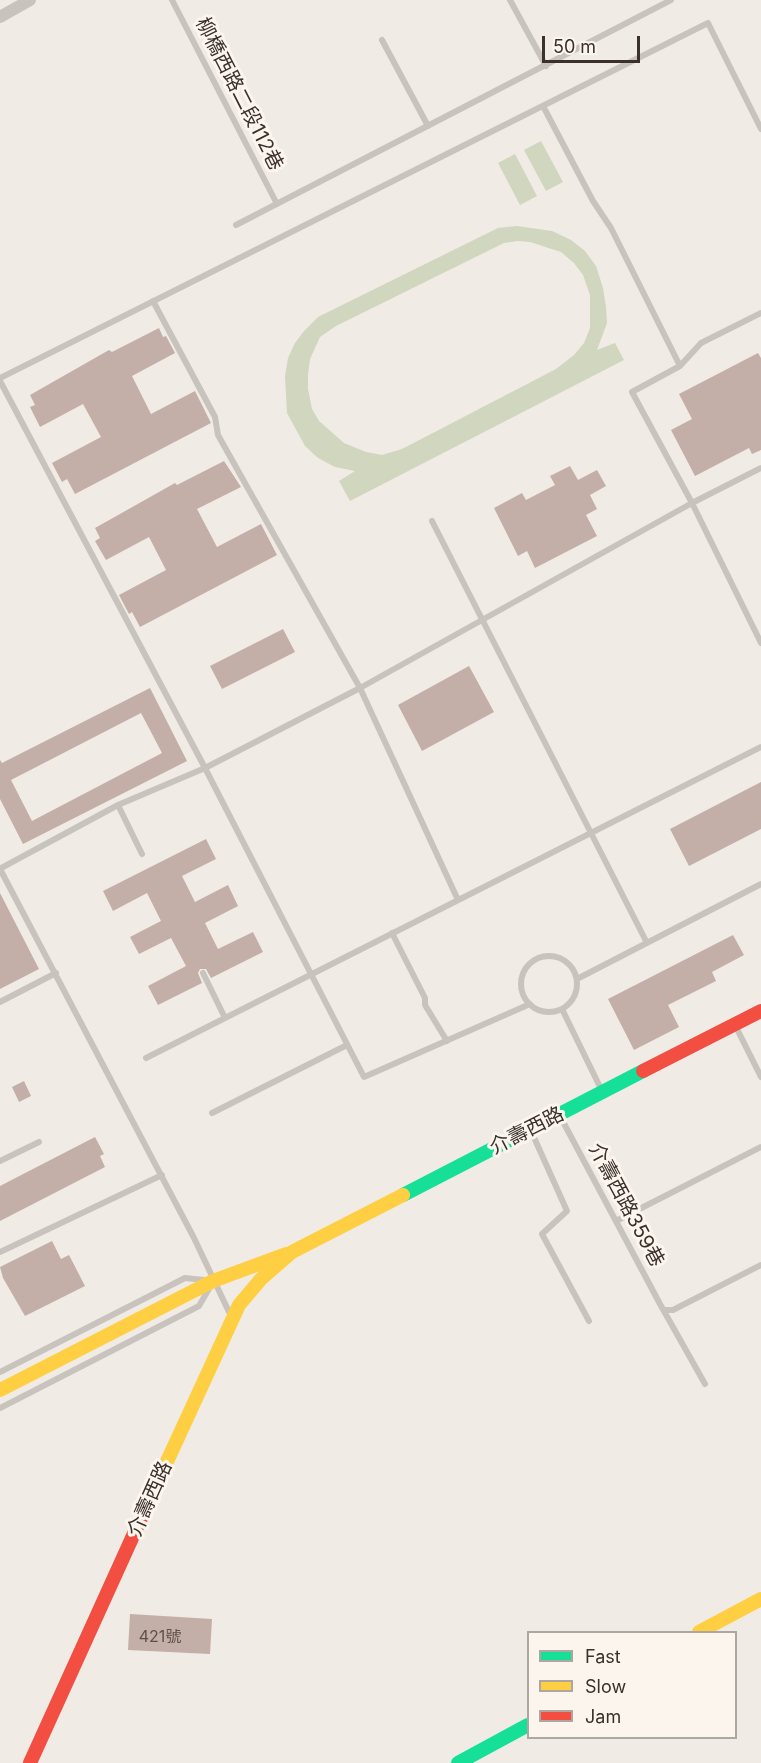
<!DOCTYPE html>
<meta charset="utf-8">
<style>
body{margin:0}
#map{position:relative;width:761px;height:1763px;overflow:hidden;background:#f0ebe5;font-family:Inter,sans-serif}
canvas{display:block}
.legend{position:absolute;left:527px;top:1631px;width:210px;height:108px;box-sizing:border-box;background:#fbf5ee;border:2px solid #aea6a0;margin:0;padding:8px 10px;list-style:none;font-size:18px;color:#3b302b}
.legend li{display:flex;align-items:center;gap:12px;height:30px}
.legend b{width:30px;border:2px solid #aea6a0}
.scale{position:absolute;left:542px;top:36px;width:98px;height:27px;box-sizing:border-box;border:3px solid #3b302b;border-top:0;padding-left:8px;font-size:18px;line-height:21px;white-space:nowrap;color:#3b302b;-webkit-text-stroke:4px #fbf5ee;paint-order:stroke}
</style>
<div id="map">
<canvas width="761" height="1763"></canvas>
<ul class="legend">
<li><b style="height:8px;background:#16e098"></b>Fast</li>
<li><b style="height:8px;background:#ffcf43"></b>Slow</li>
<li><b style="height:8px;background:#f24e42"></b>Jam</li>
</ul>
<div class="scale">50 m</div>
</div>
<script>
const context = document.querySelector('canvas').getContext('2d');
context.lineJoin = 'round';
function fill(path, color) { context.fillStyle = color; context.fill(path, 'evenodd'); }
const toPath = rows => new Path2D(rows.map(r => 'M' + r).join(''));
function strokePath(path, color, width, dash) { context.strokeStyle = color; context.lineWidth = width; context.lineCap = dash ? 'butt' : 'round'; context.setLineDash(dash || []); context.stroke(path); }
function write(font, color, halo, rows, align = 'center') {
  context.font = font + ' Inter,"Noto Sans TC",sans-serif'; context.lineWidth = 6; context.setLineDash([]); context.textBaseline = 'middle'; context.strokeStyle = halo; context.fillStyle = color; for (const [text, x, y, turn = 0] of rows) {
    context.save(); context.translate(x, y); context.rotate((+turn || 0) * Math.PI / 180); context.textAlign = isNaN(turn) ? turn : align; if (halo) context.strokeText(text, 0, 0); context.fillText(text, 0, 0); context.restore();
  }
}
fill(toPath([
 [541,141,563,182,546,191,524,150],
 [515,154,537,196,520,205,498,163],
 [517,226,552,231,571,240,585,251,596,266,603,288,606,307,607,323,597,350,615,343,624,360,350,501,339,481,355,471,335,467,318,458,305,446,287,413,285,376,288,358,295,343,304,331,318,317,498,228],
 [518,241,530,242,561,252,574,263,583,275,590,295,590,328,584,343,574,355,556,369,402,449,382,455,366,452,344,443,319,421,312,409,308,389,308,374,310,359,320,337,336,326,504,243]
]), '#d1d6bf');
fill(toPath([
 [159,328,163,337,166,336,175,353,132,376,151,414,195,391,211,423,75,494,67,479,62,482,52,463,101,437,83,404,40,427,30,407,35,405,30,395,109,350,112,352],
 [758,353,761,358,761,450,752,454,749,448,695,476,671,430,692,419,679,394],
 [224,461,241,487,197,509,217,547,261,524,277,555,140,627,132,612,129,614,119,595,166,570,149,537,106,560,95,541,100,538,95,528,175,483,177,485],
 [570,466,578,480,597,470,606,486,590,495,597,509,586,515,597,536,535,568,527,551,518,556,494,508,522,493,526,500,555,485,550,476],
 [283,629,295,652,222,689,210,666],
 [469,666,494,712,422,751,398,705],
 [150,688,187,761,23,844,0,799,0,760,2,763],
 [141,713,162,753,32,821,11,780],
 [761,782,761,829,689,866,670,829],
 [206,839,216,859,182,876,195,902,228,885,238,906,205,923,218,949,253,932,263,952,211,978,206,969,200,969,198,973,202,983,158,1005,148,986,186,966,171,938,139,954,130,937,161,921,147,893,113,911,103,891],
 [0,893,39,969,0,989],
 [733,935,744,955,712,972,716,981,668,1005,679,1027,634,1050,608,999],
 [24,1081,31,1096,19,1102,12,1087],
 [95,1137,104,1154,100,1156,105,1167,0,1221,0,1186],
 [52,1241,61,1259,69,1255,85,1286,25,1316,3,1278,0,1267],
 [130,1614,212,1619,210,1654,128,1650]
]), '#c3afa7');
strokePath(toPath([
 [172,0,277,204],
 [510,0,546,66],
 [382,40,428,126],
 [543,106,593,201,611,228,680,366],
 [236,225,671,0],
 [153,301,215,417,218,435,360,688,458,900],
 [761,313,701,343,680,366,632,392,692,503,761,643],
 [0,378,708,23,761,129],
 [0,381,205,768,364,1077,530,1004],
 [432,521,647,943],
 [118,805,142,854],
 [1,868,118,805,205,768,360,688,692,503,761,468],
 [0,869,194,1238,229,1312],
 [392,933,425,998,425,1005,447,1041],
 '521 984a28 28 0 1 1 56 0a28 28 0 1 1-56 0Z',
 [203,973,225,1018],
 [577,979,761,884],
 [0,1002,56,973],
 [562,1009,601,1089],
 [736,1027,761,1077],
 [146,1058,761,747],
 [212,1113,347,1045],
 [560,1116,660,1304,705,1384],
 [532,1133,567,1211,542,1234,589,1321],
 [0,1161,39,1142],
 [616,1221,761,1147],
 [0,1252,162,1175],
 [665,1310,673,1310,761,1265],
 [0,1372,185,1278,204,1280],
 [0,1408,199,1306,210,1287]
]), '#c9c3be', 6);
strokePath(toPath([
 [0,17,30,0]
]), '#c9c3be', 12);
strokePath(toPath([
 [403,1195,643,1071],
 [458,1763,528,1725]
]), '#16e098', 14);
strokePath(toPath([
 [0,1390,213,1281,286,1254],
 [147,1505,239,1305,261,1279,292,1252,403,1195],
 [699,1632,761,1599]
]), '#ffcf43', 14);
strokePath(toPath([
 [643,1071,761,1011],
 [30,1763,147,1505]
]), '#f24e42', 14);
write('16px', '#5d504a', null, [
 ["421號",160,1637]
]);
write('20px', '#3b302b', '#fbf5ee', [
 ["柳橋西路二段112巷",239,94,63],
 ["介壽西路",527,1131,-27],
 ["介壽西路359巷",626,1205,62],
 ["介壽西路",150,1499,-66]
]);
</script>
